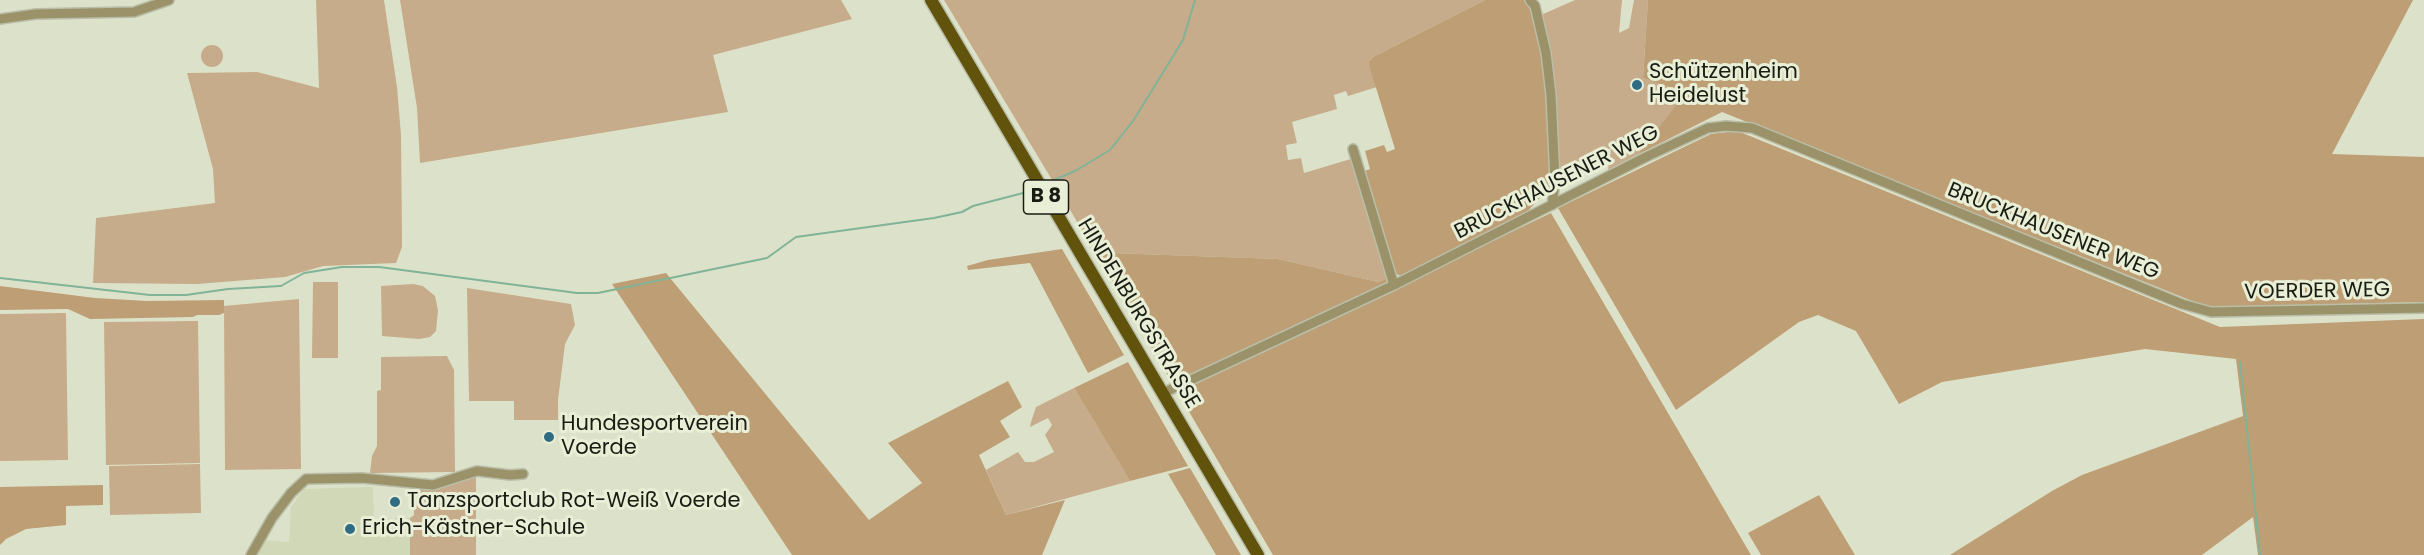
<!DOCTYPE html>
<meta charset="utf-8">
<style>
body{margin:0}
canvas{display:block;background:#dce2c9}
</style>
<canvas width="2424" height="555"></canvas>
<script>
const context = document.querySelector('canvas').getContext('2d');
context.lineJoin = 'round';
function fill(path, color) { context.fillStyle = color; context.fill(path, 'evenodd'); }
const toPath = rows => new Path2D(rows.map(r => 'M' + r).join(''));
function strokePath(path, color, width, dash) { context.strokeStyle = color; context.lineWidth = width; context.lineCap = dash ? 'butt' : 'round'; context.setLineDash(dash || []); context.stroke(path); }
function write(font, color, halo, rows, align = 'center') {
  context.font = font + ' Poppins,sans-serif'; context.lineWidth = 6; context.setLineDash([]); context.textBaseline = 'middle'; context.strokeStyle = halo; context.fillStyle = color; for (const [text, x, y, turn = 0] of rows) {
    context.save(); context.translate(x, y); context.rotate((+turn || 0) * Math.PI / 180); context.textAlign = isNaN(turn) ? turn : align; if (halo) context.strokeText(text, 0, 0); context.fillText(text, 0, 0); context.restore();
  }
}
fill(toPath([
 [373,487,374,519,410,518,410,555,256,555,262,540,289,542,291,507,304,489]
]), '#d0d8b8');
fill(toPath([
 [316,0,384,0,397,87,401,135,402,238,402,247,396,263,323,266,285,277,197,284,93,283,96,218,215,203,213,169,187,73,257,72,319,88],
 [400,0,841,0,852,19,713,55,728,112,420,163,417,108],
 [944,0,1485,0,1373,57,1368,62,1377,87,1348,96,1346,91,1334,95,1337,109,1292,122,1297,143,1286,145,1288,160,1301,158,1304,173,1354,158,1388,278,1378,282,1278,259,1111,253,1097,255],
 [1575,0,1622,0,1619,33,1629,28,1634,0,1648,0,1643,78,1687,93,1637,155,1608,170,1611,148,1560,174,1554,95,1541,15],
 '201 56a11 11 0 1 1 22 0a11 11 0 1 1-22 0Z',
 [313,282,338,282,338,358,312,358],
 [413,284,423,286,435,296,438,310,436,331,430,337,419,339,382,336,381,286],
 [467,288,571,304,575,325,565,344,558,400,558,420,514,420,514,401,469,401],
 [299,299,301,469,225,470,224,306],
 [66,313,68,460,0,461,0,314],
 [198,321,200,463,106,465,104,322],
 [447,356,454,370,455,472,370,473,372,456,377,446,377,391,381,390,381,357],
 [1074,388,1130,481,1006,515,986,470,1018,452,1025,462,1034,462,1054,452,1045,435,1052,425,1048,418,1030,427,1031,422,1036,407],
 [200,464,201,513,110,515,109,466],
 [476,474,476,555,410,555,410,518,414,515,413,486]
]), '#c6ac8a');
fill(toPath([
 [1485,0,1527,0,1536,27,1545,82,1551,166,1550,183,1545,192,1528,211,1515,221,1405,277,1393,273,1362,172,1370,169,1365,151,1384,145,1387,152,1395,149,1368,62,1373,57],
 [1648,0,2413,0,2332,154,2424,157,2424,302,2207,307,1722,112,1637,155,1686,93,1643,78],
 [1727,132,1740,132,2220,327,2424,319,2424,555,2258,555,2253,517,2202,555,1950,555,2052,491,2082,475,2243,416,2236,359,2145,349,1942,382,1899,404,1856,331,1818,315,1799,322,1676,410,1558,208,1711,134],
 [1551,213,1751,555,1273,555,1177,391],
 [1062,249,1124,355,1088,373,1030,263,968,270,967,266,988,260],
 [1111,253,1278,259,1378,282,1388,278,1391,283,1173,384,1097,255],
 [666,273,869,520,922,483,888,443,1008,381,1022,407,1000,421,1010,437,979,455,1006,515,1065,500,1042,555,792,555,612,284],
 [0,286,95,298,147,301,224,300,224,313,219,315,197,315,193,317,90,319,68,309,0,310],
 [1128,362,1188,466,1130,481,1074,388],
 [1190,468,1241,555,1216,555,1168,474],
 [103,485,103,505,66,506,66,525,26,529,6,539,0,545,0,487],
 [1819,495,1855,555,1761,555,1748,533]
]), '#bd9e75');
strokePath(toPath([
 [1054,180,1075,171,1110,150,1133,121,1183,40,1195,0],
 [0,278,150,295,186,295,228,289,281,286,304,273,342,267,379,267,577,293,598,293,767,258,796,237,934,218,962,212,973,206,1027,192],
 [2240,362,2260,555]
]), '#80b398', 2);
const minor = toPath([
 [1530,0,1535,6,1546,53,1551,95,1555,181,1552,205],
 [0,19,36,14,134,12,169,0],
 [1353,149,1394,285],
 [1163,393,1394,285,1650,155,1708,128,1726,126,1752,128,2182,304,2211,312,2424,308],
 [251,555,272,518,291,493,306,479,362,478,433,485,477,471,510,475,523,474]
]);
const major = toPath([
 [931,0,1258,555]
]);
strokePath(minor, '#b9bea8', 12);
strokePath(major, '#b9bea8', 15);
strokePath(minor, '#9b926a', 9);
strokePath(major, '#61520c', 12);
for (const [x, y, r, color] of [
 [1637,85,6,"#2f6c83"],
 [549,437,6,"#2f6c83"],
 [395,502,6,"#2f6c83"],
 [350,529,6,"#2f6c83"]
]) { const dot = new Path2D(); dot.arc(x, y, r, 0, 2 * Math.PI); context.fillStyle = color; context.fill(dot); strokePath(dot, '#e9efd6', 2); }
for (const [x, y, w] of [
 [1046,197,45]
]) { const box = new Path2D(); box.roundRect(x - w / 2, y - 17, w, 34, 4.5); context.fillStyle = '#e9efd6'; context.fill(box); strokePath(box, '#1a1c13', 1.5); }
write('bold 20px', '#1a1c13', null, [
 ["B 8",1046,197]
]);
write('21px', '#1a1c13', '#e9efd6', [
 ["Schützenheim",1649,73],
 ["Heidelust",1649,97],
 ["Hundesportverein",561,425],
 ["Voerde",561,449],
 ["Tanzsportclub Rot-Weiß Voerde",407,502],
 ["Erich-Kästner-Schule",362,529]
], 'left');
write('21px', '#1a1c13', '#e9efd6', [
 ["BRUCKHAUSENER WEG",1557,183,-27],
 ["BRUCKHAUSENER WEG",2053,232,22],
 ["VOERDER WEG",2317,292,-1],
 ["HINDENBURGSTRASSE",1138,314,59]
]);
</script>
